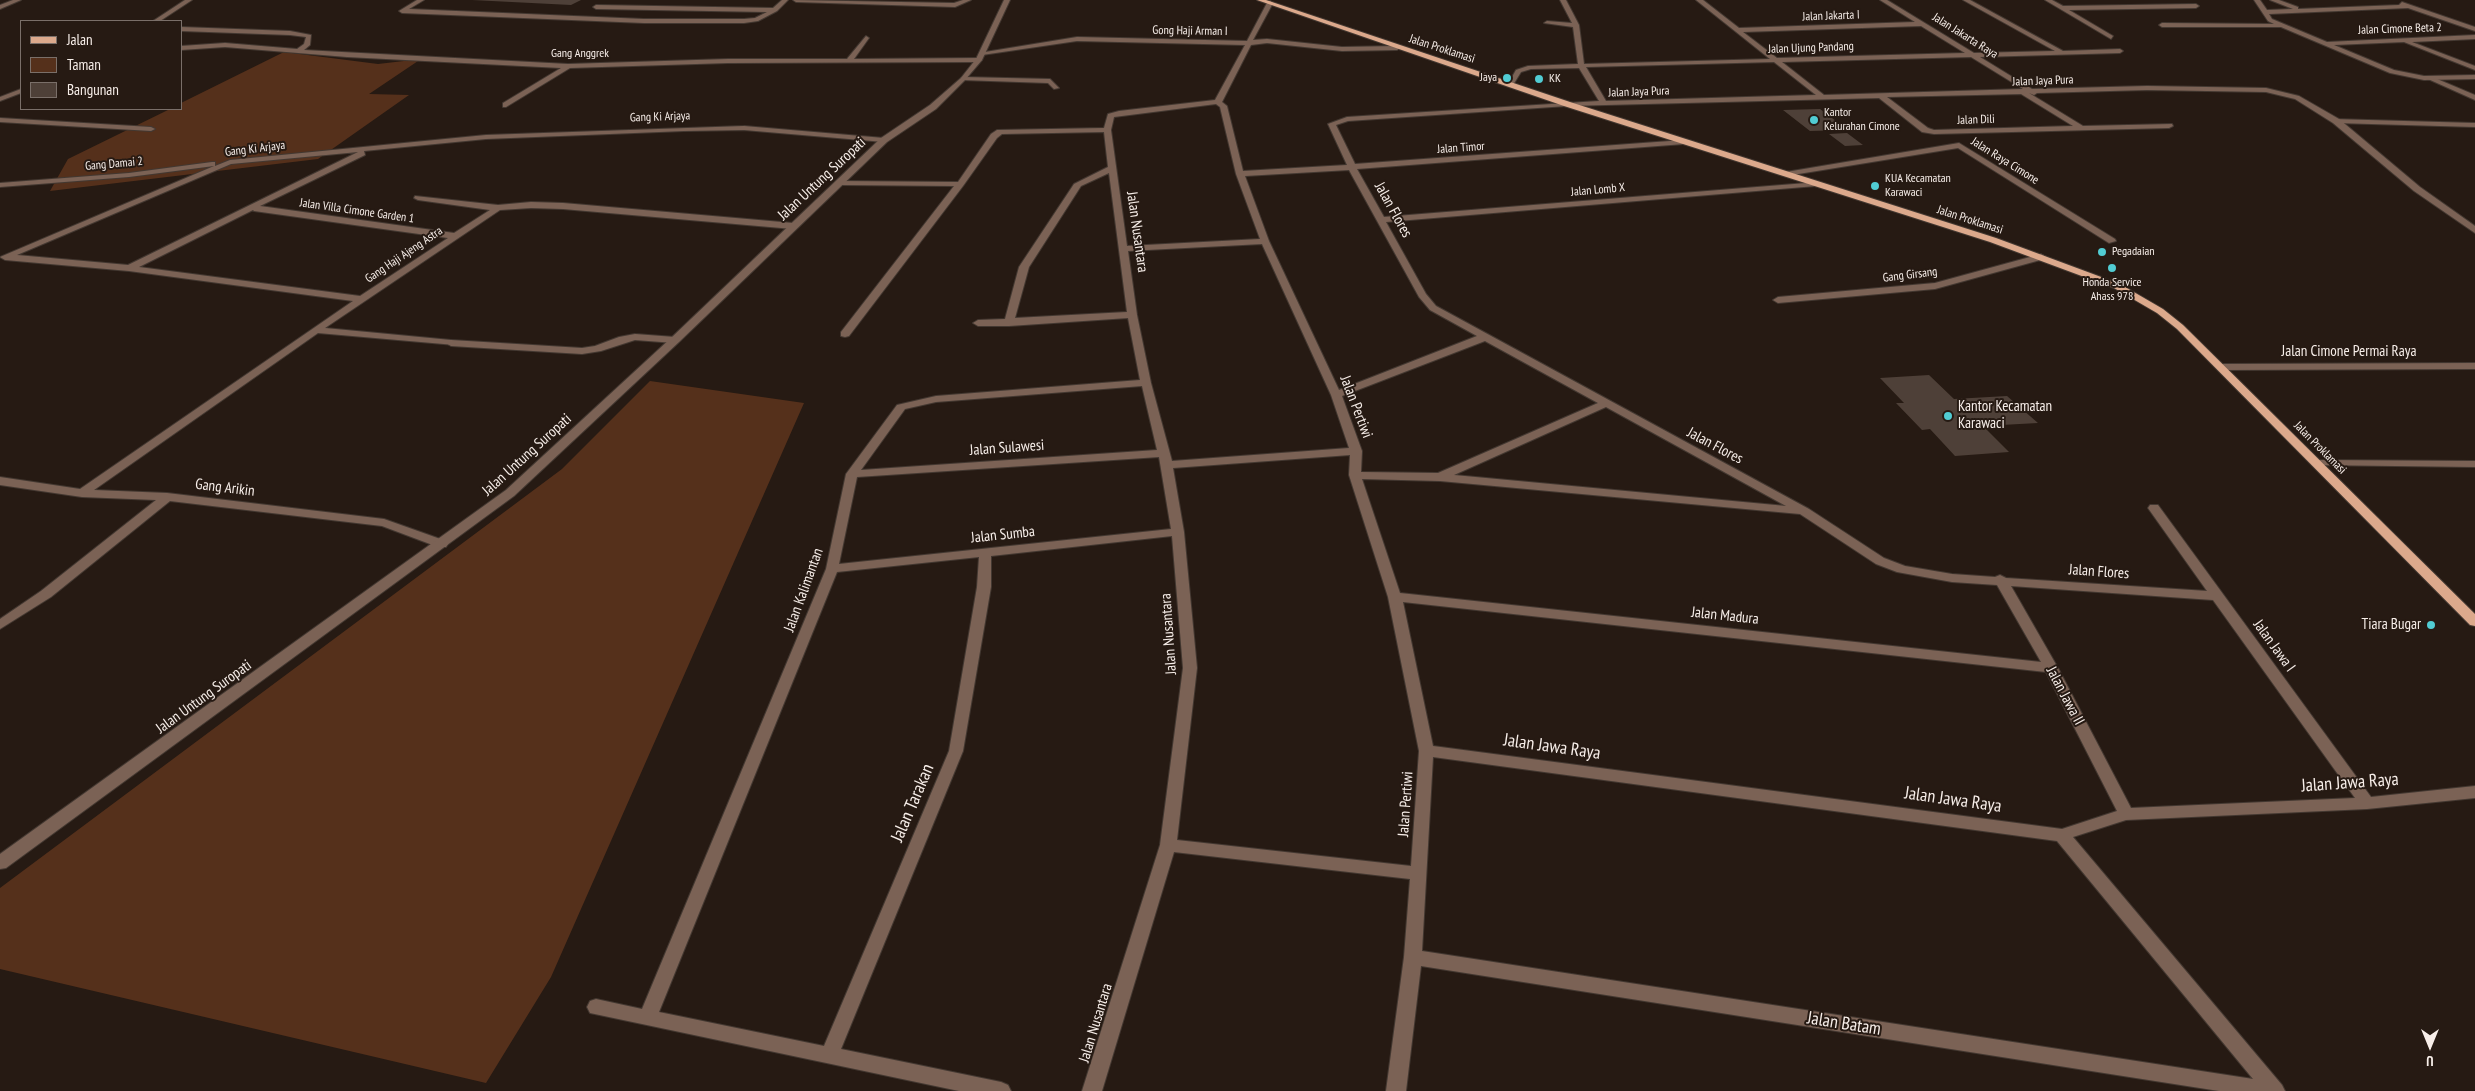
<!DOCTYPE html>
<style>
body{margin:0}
#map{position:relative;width:2475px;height:1091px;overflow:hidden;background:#261a13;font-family:"PT Sans Narrow",sans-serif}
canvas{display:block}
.legend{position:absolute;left:20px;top:20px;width:162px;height:90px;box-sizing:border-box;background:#261a13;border:1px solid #7a6f69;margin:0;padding:6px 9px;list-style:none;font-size:15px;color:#f7eee9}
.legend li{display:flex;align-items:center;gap:10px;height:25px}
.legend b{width:25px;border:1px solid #7a6f69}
.north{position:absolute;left:2405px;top:1021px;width:50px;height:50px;-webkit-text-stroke:4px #261a13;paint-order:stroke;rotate:180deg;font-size:14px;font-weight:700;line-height:20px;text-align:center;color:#f7eee9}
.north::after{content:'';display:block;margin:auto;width:18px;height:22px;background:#f7eee9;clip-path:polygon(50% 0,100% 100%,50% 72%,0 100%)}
</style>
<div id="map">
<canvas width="2475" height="1091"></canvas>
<ul class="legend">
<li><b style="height:6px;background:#dca98c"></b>Jalan</li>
<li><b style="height:14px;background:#55301b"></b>Taman</li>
<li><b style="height:14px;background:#4e4038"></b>Bangunan</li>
</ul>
<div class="north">U</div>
</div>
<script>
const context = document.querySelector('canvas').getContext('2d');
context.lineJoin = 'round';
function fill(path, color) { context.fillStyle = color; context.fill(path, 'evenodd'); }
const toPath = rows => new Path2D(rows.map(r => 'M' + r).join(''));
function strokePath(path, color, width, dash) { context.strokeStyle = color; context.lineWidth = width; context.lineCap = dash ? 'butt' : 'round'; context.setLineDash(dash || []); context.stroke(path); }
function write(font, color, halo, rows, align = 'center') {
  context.font = font + ' "PT Sans Narrow",sans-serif'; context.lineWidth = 4; context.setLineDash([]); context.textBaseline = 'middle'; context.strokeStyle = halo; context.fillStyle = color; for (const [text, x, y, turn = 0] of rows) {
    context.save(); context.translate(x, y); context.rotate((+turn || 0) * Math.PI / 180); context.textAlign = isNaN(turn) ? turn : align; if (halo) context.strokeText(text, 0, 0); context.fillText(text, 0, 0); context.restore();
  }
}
fill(toPath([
 [284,52,378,64,421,59,369,94,409,95,318,159,50,191,68,159,170,109,181,109,181,103],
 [650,381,804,403,551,977,486,1083,0,969,0,888,562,469]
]), '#55301b');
fill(toPath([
 [472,0,581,0,571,5],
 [1820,109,1848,130,1810,131,1783,110],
 [1847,133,1863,145,1845,146,1829,134],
 [1929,375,1954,399,2007,396,2038,423,1983,426,2009,452,1955,456,1930,429,1922,430,1896,403,1904,403,1880,378]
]), '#4e4038');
const service = toPath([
 [13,0,21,0,0,9,0,5,13,0],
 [417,0,424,0,409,9,644,19,744,19,755,18,767,12,596,9,593,7,596,5,773,8,782,0,788,0,777,11,758,21,744,23,644,23,402,13,399,11,417,0],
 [793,0,954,3,963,0,971,0,955,7,796,2,793,0],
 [635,334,675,337,680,340,675,343,635,340,601,351,582,354,451,346,446,343,451,340,582,348,595,346,619,337,635,334],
 [2318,460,2475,461,2475,467,2314,465,2312,463,2314,461,2318,460]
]);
const pedestrian = toPath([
 [2430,76,2475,95,2475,100,2428,79,2427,78,2430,76],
 [2333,119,2475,123,2475,127,2336,123,2332,121,2333,119]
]);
const minor = toPath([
 [185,0,192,0,160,21,153,21,185,0],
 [1560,0,1566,0,1579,25,1584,64,1770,59,1696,0,1703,0,1739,28,1915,22,1880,0,1887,0,1974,53,2055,51,1963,0,1970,0,2063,51,2120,49,2123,51,2120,53,1980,57,2032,89,2147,86,2266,88,2299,96,2339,119,2420,187,2475,226,2475,233,2414,191,2333,123,2295,99,2266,92,2147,90,2037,93,2034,95,2029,93,2083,126,2172,124,2173,126,2169,128,1934,134,1922,132,1879,98,1567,106,1348,121,1336,125,1355,164,1684,140,1688,142,1684,144,1357,169,1384,217,1819,182,1819,186,1816,186,1386,222,1426,294,1436,306,1809,509,1884,558,1905,566,1952,574,1995,577,2000,575,2006,578,2207,591,2148,508,2150,505,2158,505,2371,797,2475,786,2475,798,2367,809,2126,820,2073,837,2282,1085,2285,1091,2219,1091,1421,966,1406,1091,1386,1091,1404,957,1410,879,1174,852,1102,1091,1082,1091,1160,845,1183,668,1172,536,991,556,991,587,963,751,841,1049,1001,1082,1008,1085,1011,1091,959,1091,590,1013,587,1007,590,1001,596,999,642,1009,826,569,846,474,897,405,936,396,1140,380,1128,318,1009,326,978,326,973,323,978,320,1005,319,1019,267,1074,184,1108,167,1104,132,1002,134,997,138,963,186,849,336,845,337,841,336,841,332,954,186,841,185,838,185,838,181,958,182,991,134,997,130,1104,128,1108,114,1119,111,1215,100,1245,45,1077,41,982,55,979,53,1077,37,1247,41,1267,3,1270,1,1273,3,1253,40,1267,39,1342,47,1397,46,1400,48,1397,50,1342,51,1267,43,1251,45,1222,102,1227,106,1243,171,1347,165,1328,124,1347,117,1599,101,1579,68,1531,69,1521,72,1513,85,1508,84,1516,70,1528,66,1578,64,1573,27,1544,23,1547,21,1572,23,1560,0],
 [1921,26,1965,53,1777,58,1743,32,1921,26],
 [1971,57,2023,89,1824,95,1782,62,1971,57],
 [1774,62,1816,95,1606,101,1586,67,1774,62],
 [2021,94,2073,126,1934,130,1928,128,1887,97,2021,94],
 [1216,104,1220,107,1236,174,1260,239,1127,246,1111,130,1114,117,1216,104],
 [1349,170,1419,297,1430,310,1477,336,1339,390,1269,241,1245,176,1349,170],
 [1109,173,1127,312,1015,318,1029,267,1081,186,1109,173],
 [1262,244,1331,395,1349,448,1172,461,1151,383,1137,315,1128,251,1262,244],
 [1485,341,1598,403,1438,473,1361,472,1362,451,1342,396,1485,341],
 [1142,386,1157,450,861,470,905,409,936,402,1142,386],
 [1606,407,1786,506,1454,475,1606,407],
 [1350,455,1349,475,1388,597,1419,751,1411,866,1177,840,1197,668,1184,532,1173,468,1350,455],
 [1159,457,1171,529,839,564,857,477,1159,457],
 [1362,479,1440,481,1800,514,1876,564,1897,572,1952,582,1997,585,2041,662,1400,593,1362,479],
 [979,557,977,587,949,751,824,1046,659,1012,837,572,979,557],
 [2011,586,2213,600,2355,798,2131,808,2058,668,2011,586],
 [1403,602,2046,672,2117,811,2062,829,1433,746,1403,602],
 [1433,757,2057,841,2253,1079,1422,951,1433,757],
 [2045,0,2052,0,2063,6,2196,4,2199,6,2196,8,2069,10,2113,36,2111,39,2045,0],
 [2254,0,2260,0,2267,10,2293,9,2270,0,2279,0,2298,7,2298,9,2399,5,2402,2,2475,27,2475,31,2408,8,2269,14,2272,19,2327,42,2475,35,2475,39,2412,42,2475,66,2475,70,2404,42,2334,45,2394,70,2424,76,2475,75,2475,79,2424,80,2390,73,2281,27,2162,27,2159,25,2162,23,2274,24,2268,21,2254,0],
 [181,27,290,31,311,35,310,45,304,50,568,64,728,59,847,59,866,36,869,38,854,59,979,58,982,60,979,62,728,63,570,68,506,107,503,107,503,103,561,68,347,57,225,47,181,50,181,46,225,43,297,49,304,44,306,37,290,35,181,31,181,27],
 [963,77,1050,79,1059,88,1054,89,1048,83,961,80,961,78,963,77],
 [21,89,21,93,0,101,0,97,21,89],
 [0,118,151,127,155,129,151,131,0,122,0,118],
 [744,126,884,138,888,140,884,142,744,130,684,131,486,139,364,151,365,155,260,206,454,233,490,210,418,200,414,198,415,196,498,205,531,202,563,203,793,223,797,226,793,229,563,209,531,208,500,210,325,328,451,340,456,343,455,345,318,333,94,490,167,493,384,519,446,541,448,544,446,547,438,547,382,526,170,501,51,597,0,629,0,619,41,591,156,500,82,497,0,485,0,477,80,489,353,301,129,271,5,260,0,257,214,166,129,177,0,187,0,183,129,173,212,162,215,162,215,166,230,160,486,135,744,126],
 [358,152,128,265,17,255,231,164,358,152],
 [253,210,254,211,448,238,360,296,139,267,253,210],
 [1959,143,2115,239,2116,241,2109,243,1958,148,1786,176,1782,174,1786,172,1959,143],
 [2041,254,2046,257,2044,259,1935,289,1778,303,1773,300,1778,297,1935,283,2041,254],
 [2475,363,2475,369,2222,370,2217,367,2222,364,2475,363]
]);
const tertiary = toPath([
 [1004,0,1010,0,982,60,965,80,936,109,887,142,679,342,514,496,6,868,0,869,0,854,506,490,671,338,881,138,930,105,961,78,976,59,1004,0]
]);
const primary = toPath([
 [1257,0,1266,0,1570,102,1996,238,2120,284,2163,309,2183,325,2475,614,2475,626,2470,625,2177,329,2157,313,2114,288,1990,242,1564,106,1257,0]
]);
strokePath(service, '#433831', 2);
strokePath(pedestrian, '#433831', 2);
strokePath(minor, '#433831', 2);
strokePath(tertiary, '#433831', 2);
strokePath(primary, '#433831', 2);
fill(service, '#7b6255');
fill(pedestrian, '#7b6255');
fill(minor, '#7b6255');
fill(tertiary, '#7b6255');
fill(primary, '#dca98c');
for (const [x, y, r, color] of [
 [1507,78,5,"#51ccd3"],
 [1539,79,5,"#51ccd3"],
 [1814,120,5,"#51ccd3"],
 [1875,186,5,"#51ccd3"],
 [2102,252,5,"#51ccd3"],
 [2112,268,5,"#51ccd3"],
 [1948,416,5,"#51ccd3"],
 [2431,625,5,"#51ccd3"]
]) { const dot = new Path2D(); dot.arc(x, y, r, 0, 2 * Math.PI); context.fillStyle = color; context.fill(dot); strokePath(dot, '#261a13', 2); }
write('12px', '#f7eee9', '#261a13', [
 ["Jalan Jakarta I",1831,16,-2],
 ["Jalan Cimone Beta 2",2400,29,-2],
 ["Gong Haji Arman I",1190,31,1],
 ["Jalan Jakarta Raya",1965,36,32],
 ["Jalan Ujung Pandang",1811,48,-2],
 ["Jalan Proklamasi",1442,49,18],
 ["Gang Anggrek",580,54],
 ["Jalan Jaya Pura",2043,81,-2],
 ["Jalan Jaya Pura",1639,92,-2],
 ["Gang Ki Arjaya",660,117,-2],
 ["Jalan Dili",1976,120,-2],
 ["Jalan Timor",1461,148,-4],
 ["Gang Ki Arjaya",255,149,-7],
 ["Jalan Raya Cimone",2005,161,32],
 ["Gang Damai 2",114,164,-5],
 ["Jalan Lomb X",1598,190,-5],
 ["Jalan Villa Cimone Garden 1",357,211,8],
 ["Jalan Proklamasi",1970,220,18],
 ["Gang Haji Ajeng Astra",404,255,-34],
 ["Gang Girsang",1910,275,-7],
 ["Jalan Proklamasi",2320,448,45]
]);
write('12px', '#f7eee9', '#261a13', [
 ["Jaya",1497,78,"right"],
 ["KK",1549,79],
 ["Kantor",1824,113],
 ["Kelurahan Cimone",1824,127],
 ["KUA Kecamatan",1885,179],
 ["Karawaci",1885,193],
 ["Pegadaian",2112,252],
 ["Honda Service",2112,283,"center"],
 ["Ahass 978",2112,297,"center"]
], 'left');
write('15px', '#f7eee9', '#261a13', [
 ["Jalan Untung Suropati",822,179,-43],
 ["Jalan Flores",1393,210,61],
 ["Jalan Nusantara",1137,232,82],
 ["Jalan Cimone Permai Raya",2349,352],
 ["Jalan Pertiwi",1356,407,69],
 ["Jalan Flores",1715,446,28],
 ["Jalan Sulawesi",1007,448,-4],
 ["Jalan Untung Suropati",527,455,-42],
 ["Gang Arikin",225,488,7],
 ["Jalan Sumba",1003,535,-6],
 ["Jalan Flores",2099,572,4],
 ["Jalan Kalimantan",804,590,-70],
 ["Jalan Madura",1725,616,6],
 ["Jalan Nusantara",1169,634,-94],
 ["Jalan Jawa I",2274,646,54],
 ["Jalan Jawa II",2065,696,62],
 ["Jalan Untung Suropati",204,697,-36],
 ["Jalan Pertiwi",1406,804,-86],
 ["Jalan Nusantara",1096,1023,-73]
]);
write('15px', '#f7eee9', '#261a13', [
 ["Kantor Kecamatan",1958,407],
 ["Karawaci",1958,424],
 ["Tiara Bugar",2421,625,"right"]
], 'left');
write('18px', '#f7eee9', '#261a13', [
 ["Jalan Jawa Raya",1552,747,8],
 ["Jalan Jawa Raya",2350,783,-4],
 ["Jalan Jawa Raya",1953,800,8],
 ["Jalan Tarakan",913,803,-67],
 ["Jalan Batam",1844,1024,9]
]);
</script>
